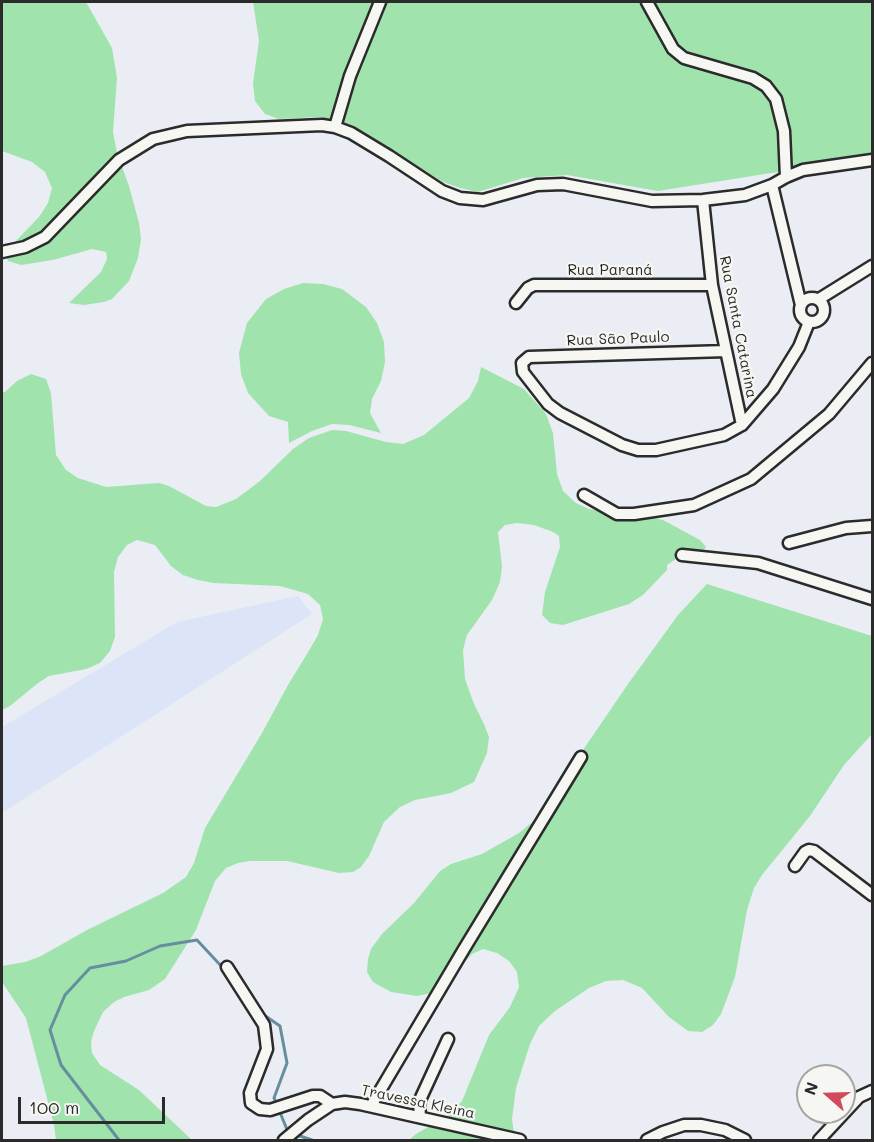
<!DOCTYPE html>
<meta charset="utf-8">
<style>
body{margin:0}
#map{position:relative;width:874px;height:1142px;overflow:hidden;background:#eaeef4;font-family:Mali,sans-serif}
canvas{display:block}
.frame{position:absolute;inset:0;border:3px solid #2b2b2b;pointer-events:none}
.north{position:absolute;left:796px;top:1064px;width:60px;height:60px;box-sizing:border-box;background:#f6f6f2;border:2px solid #a5a5a2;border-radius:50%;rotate:290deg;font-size:16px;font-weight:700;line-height:24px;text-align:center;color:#2b2b2b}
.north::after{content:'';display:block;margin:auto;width:21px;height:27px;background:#d1495b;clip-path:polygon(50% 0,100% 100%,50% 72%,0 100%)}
.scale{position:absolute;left:18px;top:1097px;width:147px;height:27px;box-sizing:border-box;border:3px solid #2b2b2b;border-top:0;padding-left:8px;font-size:18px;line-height:21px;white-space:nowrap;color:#2b2b2b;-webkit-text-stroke:4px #f6f6f2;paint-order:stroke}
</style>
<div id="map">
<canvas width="874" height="1142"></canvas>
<div class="frame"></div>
<div class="north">N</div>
<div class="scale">100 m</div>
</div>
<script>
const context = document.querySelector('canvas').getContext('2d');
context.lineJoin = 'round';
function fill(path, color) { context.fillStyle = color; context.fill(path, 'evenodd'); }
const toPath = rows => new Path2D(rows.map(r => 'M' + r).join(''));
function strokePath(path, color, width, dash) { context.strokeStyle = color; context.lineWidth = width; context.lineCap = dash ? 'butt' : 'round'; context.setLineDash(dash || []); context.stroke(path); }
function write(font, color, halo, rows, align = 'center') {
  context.font = font + ' Mali,sans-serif'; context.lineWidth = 4.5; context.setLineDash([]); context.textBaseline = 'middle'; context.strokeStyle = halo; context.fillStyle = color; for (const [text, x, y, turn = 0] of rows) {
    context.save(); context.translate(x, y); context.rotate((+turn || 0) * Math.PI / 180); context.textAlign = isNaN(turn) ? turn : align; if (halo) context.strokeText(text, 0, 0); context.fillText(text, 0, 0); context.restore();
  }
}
fill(toPath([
 [298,596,312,614,2,813,2,727,177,622]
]), '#dbe5f7');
fill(toPath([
 [2,2,86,2,112,48,117,78,113,132,117,153,129,186,139,223,141,239,138,258,129,281,112,299,104,302,84,305,69,303,101,272,107,259,106,252,92,249,53,260,21,265,8,261,6,256,11,246,39,217,48,203,52,188,45,172,32,162,2,151],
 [253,2,872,2,872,157,658,191,567,175,523,178,478,192,460,188,443,182,364,133,329,119,319,117,279,119,265,114,255,101,253,83,259,41],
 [303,283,323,284,342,289,366,307,377,323,384,342,385,362,381,381,372,399,370,413,381,433,349,425,332,424,312,431,289,443,288,422,269,416,248,393,241,374,239,353,247,323,266,299,284,289],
 [481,367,524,389,546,414,553,433,557,474,563,491,576,503,589,509,618,515,647,516,663,520,700,540,706,547,701,553,676,559,667,565,667,570,643,595,629,604,563,625,550,623,542,615,545,592,560,547,559,536,553,532,534,525,517,523,505,525,498,532,502,566,500,582,492,600,467,635,463,650,465,679,474,704,484,724,489,737,487,753,474,782,451,793,415,800,400,807,384,822,369,856,361,867,353,872,339,873,287,861,250,861,238,863,226,868,215,881,196,930,165,979,149,990,124,997,114,1002,103,1012,94,1031,91,1042,92,1053,100,1065,139,1090,192,1140,56,1140,54,1125,26,1018,2,982,2,966,25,962,41,956,89,929,163,893,186,877,194,863,205,828,262,733,288,685,310,649,318,635,323,619,320,605,308,594,280,586,213,583,198,580,183,575,171,566,155,545,137,540,127,545,118,557,114,572,115,637,110,651,100,663,86,669,49,676,38,683,10,706,2,710,2,392,5,392,17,381,31,374,46,379,51,393,56,455,66,470,78,478,106,487,159,483,169,486,206,506,216,507,236,499,260,481,293,449,309,438,332,430,346,431,386,442,403,444,424,435,469,398,478,381],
 [707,584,872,636,872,734,844,765,810,816,762,875,754,888,747,910,735,977,721,1014,713,1025,702,1032,688,1031,669,1017,642,988,623,980,606,981,589,988,555,1011,539,1026,530,1044,516,1088,512,1119,515,1140,411,1140,411,1138,416,1134,449,1115,462,1101,489,1035,510,1007,519,987,517,972,509,961,497,953,483,949,472,954,446,983,431,993,417,996,391,992,373,982,367,972,368,959,371,949,382,934,414,903,440,871,451,864,482,854,519,833,536,819,628,684,678,615]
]), '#a0e3ad');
strokePath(toPath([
 [261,1013,280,1026,287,1063,274,1098,277,1104],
 [279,1110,288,1132],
 [294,1134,312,1140],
 [119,1140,61,1065,50,1030,65,995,90,968,126,961,160,946,197,940,223,968]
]), '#658f9f', 3);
const minor = toPath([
 [647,2,673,49,684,58,753,78,766,86,776,99,784,131,786,177],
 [335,127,350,76,380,2],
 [772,185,801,305],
 [703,200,712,285,742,425],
 [2,252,25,247,45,237,119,160,153,139,187,131,322,125,335,127,351,133,389,156,442,191,460,198,483,200,537,185,563,184,652,201,703,200,745,195,772,185,786,177,803,170,872,160],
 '800 310a12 12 0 1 1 24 0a12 12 0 1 1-24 0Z',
 [819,299,872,266],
 [516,303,528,288,534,285,712,285],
 [726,351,529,357,522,363,523,372,548,404,560,413,622,445,638,450,656,450,724,435,742,425,773,389,799,347,809,322],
 [584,495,617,514,634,514,694,505,751,479,829,414,872,363],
 [789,543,846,528,872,526],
 [682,555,758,563,872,599],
 [795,866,805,852,809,850,814,851,872,895],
 [227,967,264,1025,267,1049,250,1093,251,1103,260,1109,270,1110,313,1096,320,1096,332,1104],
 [371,1106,464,949,581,757],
 [420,1117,419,1102,448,1039],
 [284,1140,308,1120,332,1104,345,1102,360,1104,520,1140],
 [647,1140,663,1132,684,1125,701,1125,725,1130,745,1140],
 [819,1140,859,1097,872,1091]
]);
strokePath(minor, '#2b2b2b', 15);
strokePath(minor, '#f6f6f2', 10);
write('15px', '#2b2b2b', '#f6f6f2', [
 ["Rua Paraná",610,270],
 ["Rua Santa Catarina",738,327,79],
 ["Rua São Paulo",618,339,-2],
 ["Travessa Kleina",418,1102,12]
]);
</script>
